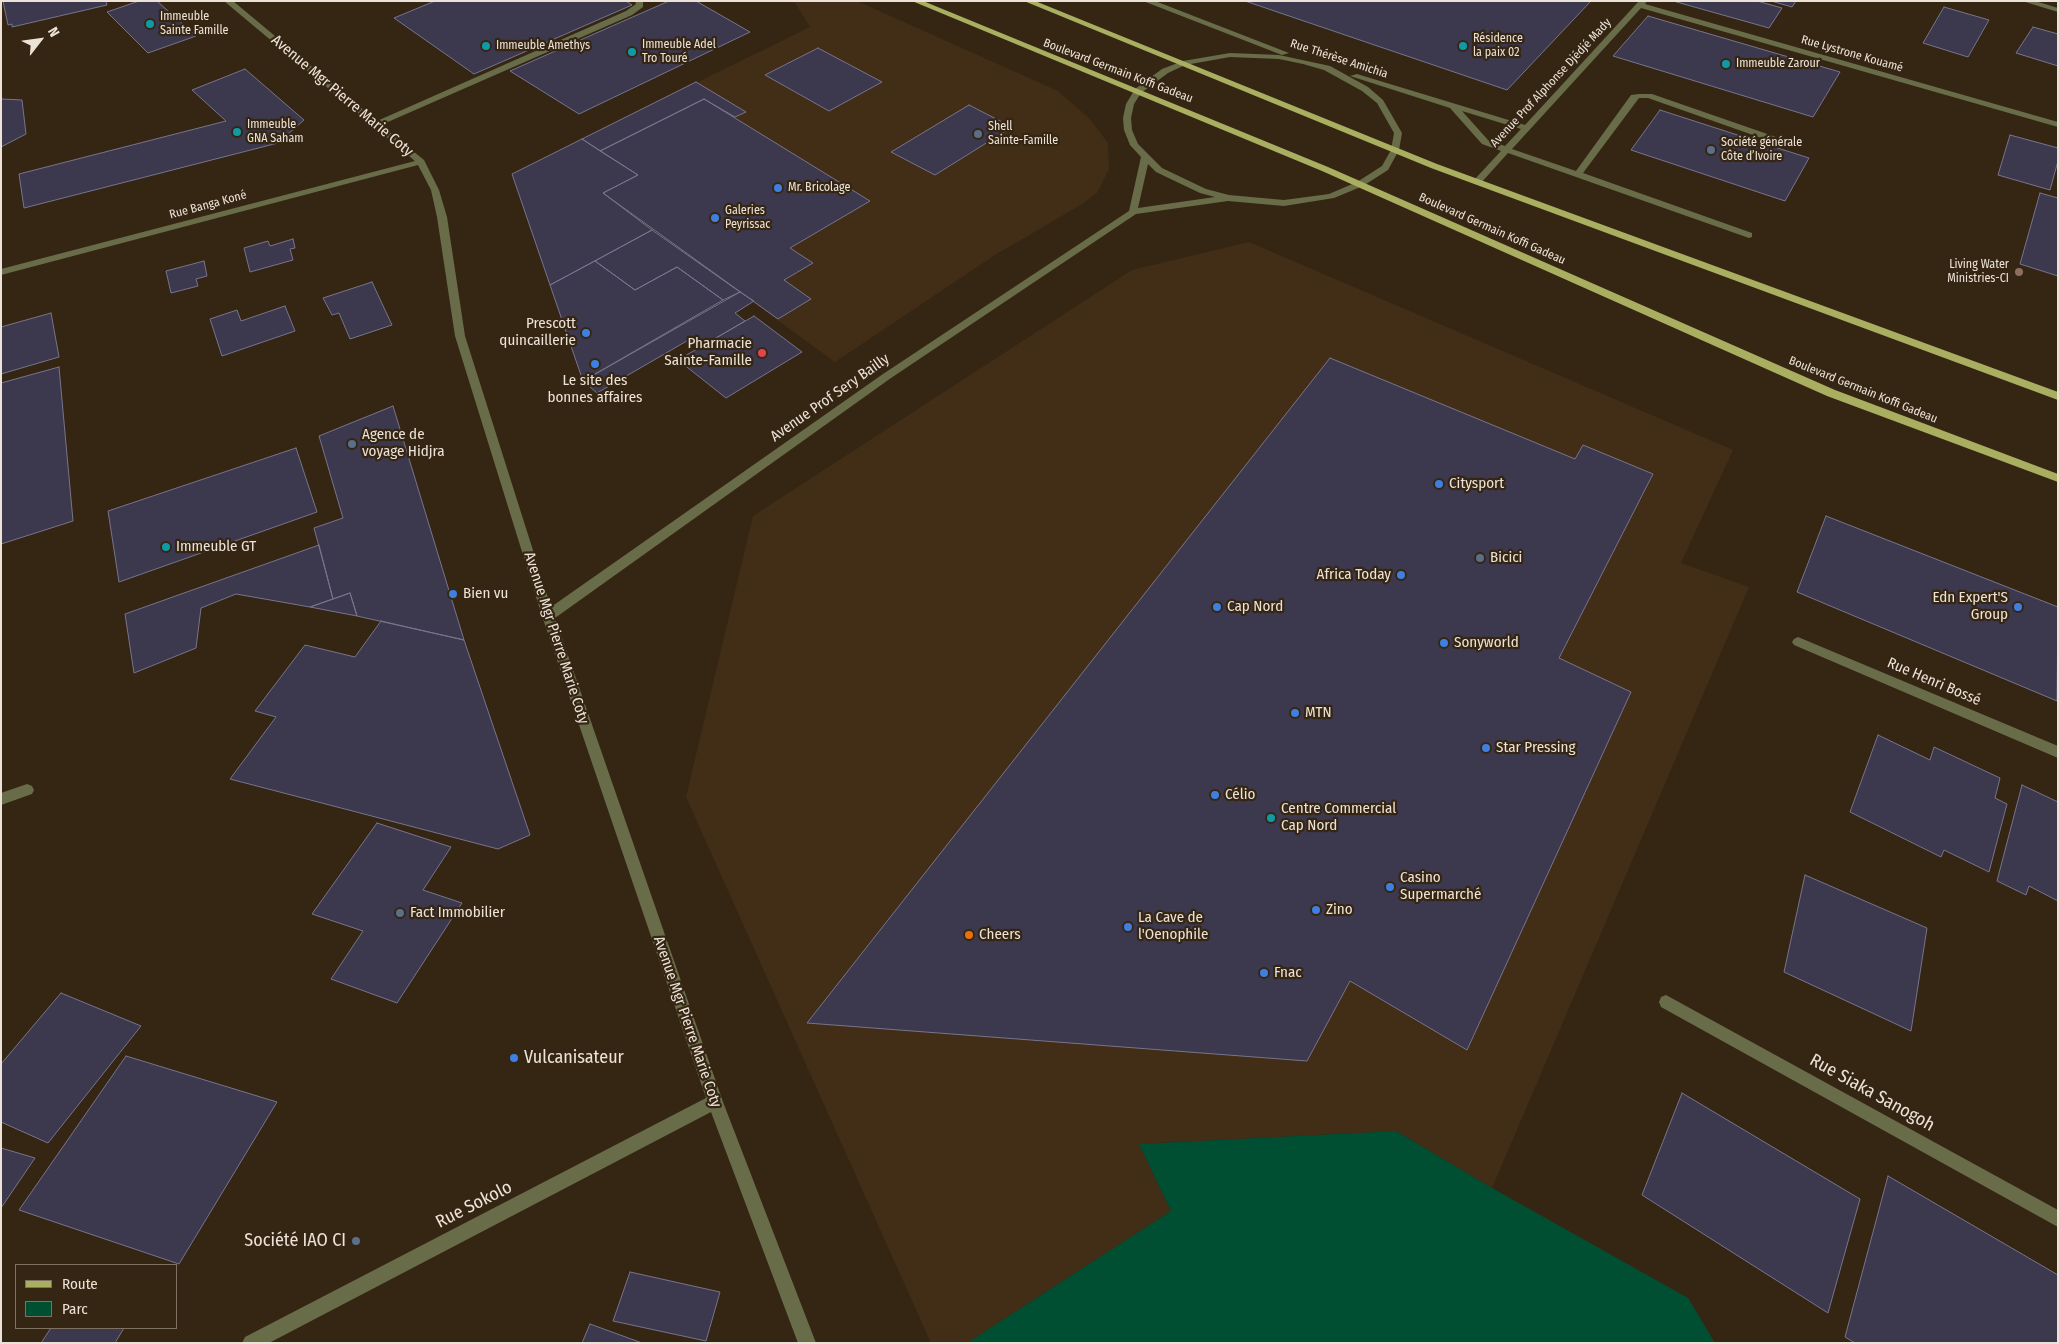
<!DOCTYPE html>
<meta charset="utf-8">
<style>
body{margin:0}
#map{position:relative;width:2059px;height:1344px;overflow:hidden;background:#352614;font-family:"Fira Sans Condensed",sans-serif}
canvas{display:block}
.frame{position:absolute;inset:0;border:2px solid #ece2d7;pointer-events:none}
.legend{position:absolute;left:15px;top:1264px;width:162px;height:65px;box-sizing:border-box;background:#352614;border:1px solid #7e7162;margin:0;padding:6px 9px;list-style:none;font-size:15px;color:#ece2d7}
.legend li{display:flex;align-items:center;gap:10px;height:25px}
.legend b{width:25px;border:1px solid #7e7162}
.north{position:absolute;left:15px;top:15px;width:50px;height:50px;-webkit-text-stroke:4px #352614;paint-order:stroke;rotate:60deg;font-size:14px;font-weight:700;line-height:20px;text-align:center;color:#ece2d7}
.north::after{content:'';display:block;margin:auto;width:18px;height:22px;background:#ece2d7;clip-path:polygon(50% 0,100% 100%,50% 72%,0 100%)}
</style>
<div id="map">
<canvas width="2059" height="1344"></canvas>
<div class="frame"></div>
<ul class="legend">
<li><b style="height:6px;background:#a9ae61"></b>Route</li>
<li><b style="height:14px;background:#014f33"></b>Parc</li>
</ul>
<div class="north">N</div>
</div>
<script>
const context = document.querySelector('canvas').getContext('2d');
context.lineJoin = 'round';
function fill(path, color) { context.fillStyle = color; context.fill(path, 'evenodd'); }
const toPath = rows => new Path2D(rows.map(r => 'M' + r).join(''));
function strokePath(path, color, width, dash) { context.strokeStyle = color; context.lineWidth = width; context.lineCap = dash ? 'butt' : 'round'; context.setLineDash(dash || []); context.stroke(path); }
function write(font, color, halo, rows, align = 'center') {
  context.font = font + ' "Fira Sans Condensed",sans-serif'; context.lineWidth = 4.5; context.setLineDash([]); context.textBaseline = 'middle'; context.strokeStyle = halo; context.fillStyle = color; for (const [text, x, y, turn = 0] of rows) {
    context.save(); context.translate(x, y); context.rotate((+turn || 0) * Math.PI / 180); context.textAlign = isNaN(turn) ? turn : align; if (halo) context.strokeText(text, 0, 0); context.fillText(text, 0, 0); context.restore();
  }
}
fill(toPath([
 [794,1,857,1,1058,91,1090,119,1108,143,1109,169,1097,193,1079,206,995,255,835,362,603,193,637,175,582,139,810,27],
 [1249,242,1733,450,1681,563,1749,587,1492,1188,1396,1131,1139,1144,1171,1211,967,1343,931,1343,686,797,753,516,1132,270]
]), '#422d16');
fill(toPath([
 [1396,1131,1492,1188,1688,1298,1715,1343,967,1343,1171,1211,1139,1144]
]), '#014f33');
const building = toPath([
 [3,1,106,1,107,5,12,27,12,24,8,25,3,1],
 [139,1,157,1,196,36,148,53,107,12,139,1],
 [435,1,626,1,632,5,474,74,394,18,435,1],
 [669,1,696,1,750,32,579,114,510,71,669,1],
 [1245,1,1591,1,1507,90,1245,1],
 [1673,1,1757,1,1782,8,1769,28,1673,1],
 [1771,1,1796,1,1792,7,1771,1],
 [1944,7,1989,20,1968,57,1923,43,1944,7],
 [1648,16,1840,72,1813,117,1613,56,1648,16],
 [2033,27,2058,34,2058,66,2016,53,2033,27],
 [818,48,882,82,829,111,765,75,818,48],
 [245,69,304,120,278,143,24,208,19,174,226,121,192,90,245,69],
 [696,82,746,112,735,117,704,99,600,151,582,139,696,82],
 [1,99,22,100,26,134,1,147,1,99],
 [704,99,870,201,790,248,813,263,784,280,811,299,778,319,603,193,638,175,600,151,704,99],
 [969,105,1012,127,935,175,891,152,969,105],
 [1660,110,1784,150,1809,158,1785,201,1631,150,1660,110],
 [2010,135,2058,148,2058,161,2050,190,1998,175,2010,135],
 [582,139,638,175,603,193,652,230,550,285,512,174,582,139],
 [2040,193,2058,198,2058,276,2020,264,2040,193],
 [652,230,740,292,723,300,677,267,635,290,595,261,652,230],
 [293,239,295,248,290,249,293,260,250,272,244,248,268,241,270,246,293,239],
 [204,261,207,276,196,279,198,286,171,293,166,271,204,261],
 [595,261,635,290,677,267,723,300,583,381,550,285,595,261],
 [372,282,392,325,350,339,339,313,332,315,323,298,372,282],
 [740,292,754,301,735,313,745,321,702,346,692,338,597,393,583,381,740,292],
 [285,306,295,331,222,356,210,319,237,310,241,321,285,306],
 [51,313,59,357,1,374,1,327,51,313],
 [754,316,802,352,726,398,678,360,754,316],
 [1330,358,1575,459,1583,445,1653,474,1559,658,1631,692,1467,1050,1350,981,1307,1061,807,1023,1330,358],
 [59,367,73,521,1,544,1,383,59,367],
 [393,406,464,640,357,616,350,593,333,599,314,528,343,518,319,436,393,406],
 [296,448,317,512,119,582,108,511,296,448],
 [1826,516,2058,607,2057,701,1797,592,1826,516],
 [319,545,333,599,310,607,236,594,201,608,196,648,134,673,125,614,319,545],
 [350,593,357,616,310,607,333,599,350,593],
 [381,621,464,640,530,835,498,849,230,779,276,717,255,711,305,645,355,657,381,621],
 [1878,735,1930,760,1934,747,2000,778,1995,798,2007,804,1989,872,1944,850,1941,857,1850,812,1878,735],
 [2022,785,2058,802,2058,901,2029,886,2026,895,1997,881,2022,785],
 [377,823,451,847,423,890,462,903,397,1003,331,979,363,931,312,914,377,823],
 [1805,875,1927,928,1911,1031,1784,972,1805,875],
 [61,993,141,1026,48,1143,1,1122,1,1064,61,993],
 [126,1056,277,1102,179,1264,19,1210,126,1056],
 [1682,1093,1860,1199,1828,1313,1642,1195,1682,1093],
 [1,1148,35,1158,1,1208,1,1148],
 [1888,1176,2058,1275,2058,1343,1855,1343,1845,1337,1888,1176],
 [630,1272,720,1292,706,1341,613,1321,630,1272],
 [590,1324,642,1343,582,1343,590,1324],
 [51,1328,124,1328,115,1343,41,1343,51,1328]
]);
fill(building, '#3c384d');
strokePath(building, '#78748c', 1);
fill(toPath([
 [224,1,233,1,377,121,626,11,636,4,635,1,643,1,643,7,632,15,381,125,424,160,439,190,447,217,465,336,551,607,883,374,1129,211,1141,157,1130,145,1124,130,1123,118,1126,104,1135,89,1162,69,1183,61,1230,53,1279,55,1330,66,1368,87,1383,100,1402,133,1399,150,1388,170,1363,186,1334,198,1284,206,1228,201,1136,214,891,378,555,618,723,1102,816,1343,798,1343,711,1112,269,1343,242,1343,245,1337,706,1098,542,616,455,336,437,217,431,190,418,165,1,275,1,269,415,161,224,1],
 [1230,57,1279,59,1303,64,1324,70,1362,91,1377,103,1394,133,1391,150,1382,166,1357,182,1329,194,1284,200,1229,195,1206,189,1162,168,1138,144,1132,130,1131,118,1134,104,1141,93,1168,73,1185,65,1230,57],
 [1148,164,1156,172,1200,193,1215,197,1138,208,1148,164],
 [1143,1,1155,1,1289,53,1282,55,1143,1],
 [1639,1,1647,1,1645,4,2058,122,2058,127,1641,8,1512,149,1576,171,1631,95,1639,94,1652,94,1776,137,1776,141,1770,141,1648,98,1639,98,1583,173,1752,233,1752,237,1749,238,1508,153,1480,184,1474,184,1474,180,1501,151,1482,144,1450,108,1350,76,1357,74,1525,125,1639,1],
 [1462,111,1521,129,1505,146,1488,140,1462,111],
 [2022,1,2035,1,2058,8,2058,12,2022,1],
 [1798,637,2058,746,2058,758,1794,645,1792,642,1794,639,1798,637],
 [27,784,32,786,34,790,32,794,1,805,1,793,27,784],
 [1666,995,2058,1210,2058,1227,1661,1007,1659,1002,1661,997,1666,995]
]), '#696c48');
fill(toPath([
 [912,1,923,1,1328,167,1835,390,2058,474,2058,482,1827,396,1322,171,912,1],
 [1024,1,1035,1,1437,164,2058,392,2058,400,1431,168,1024,1]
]), '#a9ae61');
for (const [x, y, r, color] of [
 [150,24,5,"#0f9aa8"],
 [486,46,5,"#0f9aa8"],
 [1463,46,5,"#0f9aa8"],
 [632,52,5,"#0f9aa8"],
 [1726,64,5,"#0f9aa8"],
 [237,132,5,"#0f9aa8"],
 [978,134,5,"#5c6f8a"],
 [1711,150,5,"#5c6f8a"],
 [778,188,5,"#3f7fe0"],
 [715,218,5,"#3f7fe0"],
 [2019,272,5,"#8d6e63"],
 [586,333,5,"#3f7fe0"],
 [762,353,5,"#e0444e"],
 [595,364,5,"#3f7fe0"],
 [352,444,5,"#5c6f8a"],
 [1439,484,5,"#3f7fe0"],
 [166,547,5,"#0f9aa8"],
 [1480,558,5,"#5c6f8a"],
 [1401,575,5,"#3f7fe0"],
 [453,594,5,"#3f7fe0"],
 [1217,607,5,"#3f7fe0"],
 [2018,607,5,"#3f7fe0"],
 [1444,643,5,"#3f7fe0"],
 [1295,713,5,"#3f7fe0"],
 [1486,748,5,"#3f7fe0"],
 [1215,795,5,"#3f7fe0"],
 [1271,818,5,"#0f9aa8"],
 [1390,887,5,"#3f7fe0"],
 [1316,910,5,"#3f7fe0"],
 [400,913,5,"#5c6f8a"],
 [1128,927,5,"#3f7fe0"],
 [969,935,5,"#e8710a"],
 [1264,973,5,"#3f7fe0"],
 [514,1058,5,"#3f7fe0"],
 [356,1241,5,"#5c6f8a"]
]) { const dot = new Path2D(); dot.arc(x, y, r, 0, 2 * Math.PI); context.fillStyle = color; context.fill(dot); strokePath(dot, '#352614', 2); }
write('12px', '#ece2d7', '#352614', [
 ["Immeuble",160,17],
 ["Sainte Famille",160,31],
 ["Résidence",1473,39],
 ["la paix 02",1473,53],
 ["Immeuble Adel",642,45],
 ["Tro Touré",642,59],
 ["Immeuble Amethys",496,46],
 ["Immeuble Zarour",1736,64],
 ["Immeuble",247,125],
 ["GNA Saham",247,139],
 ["Shell",988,127],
 ["Sainte-Famille",988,141],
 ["Société générale",1721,143],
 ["Côte d’Ivoire",1721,157],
 ["Mr. Bricolage",788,188],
 ["Galeries",725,211],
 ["Peyrissac",725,225],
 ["Living Water",2009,265,"right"],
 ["Ministries-CI",2009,279,"right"]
], 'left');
write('12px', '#ece2d7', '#352614', [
 ["Rue Lystrone Kouamé",1852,54,16],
 ["Rue Thérèse Amichia",1339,59,18],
 ["Boulevard Germain Koffi Gadeau",1118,71,21],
 ["Avenue Prof Alphonse Djédjé Mady",1551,83,-47],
 ["Rue Banga Koné",208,205,-15],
 ["Boulevard Germain Koffi Gadeau",1492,229,24],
 ["Boulevard Germain Koffi Gadeau",1863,390,22]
]);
write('15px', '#ece2d7', '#352614', [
 ["Avenue Mgr Pierre Marie Coty",342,96,40],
 ["Avenue Prof Sery Bailly",830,398,-35],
 ["Avenue Mgr Pierre Marie Coty",556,638,72],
 ["Rue Henri Bossé",1934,682,23],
 ["Avenue Mgr Pierre Marie Coty",687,1022,71]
]);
write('15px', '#ece2d7', '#352614', [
 ["Prescott",576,324,"right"],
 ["quincaillerie",576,341,"right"],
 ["Pharmacie",752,344,"right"],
 ["Sainte-Famille",752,361,"right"],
 ["Le site des",595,381,"center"],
 ["bonnes affaires",595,398,"center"],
 ["Agence de",362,435],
 ["voyage Hidjra",362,452],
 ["Citysport",1449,484],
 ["Immeuble GT",176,547],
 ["Bicici",1490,558],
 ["Africa Today",1391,575,"right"],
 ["Bien vu",463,594],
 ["Edn Expert'S",2008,598,"right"],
 ["Group",2008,615,"right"],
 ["Cap Nord",1227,607],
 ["Sonyworld",1454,643],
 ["MTN",1305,713],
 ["Star Pressing",1496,748],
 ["Célio",1225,795],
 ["Centre Commercial",1281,809],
 ["Cap Nord",1281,826],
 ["Casino",1400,878],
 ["Supermarché",1400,895],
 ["Zino",1326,910],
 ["Fact Immobilier",410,913],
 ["La Cave de",1138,918],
 ["l'Oenophile",1138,935],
 ["Cheers",979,935],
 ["Fnac",1274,973]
], 'left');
write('18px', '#ece2d7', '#352614', [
 ["Vulcanisateur",524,1058],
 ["Société IAO CI",346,1241,"right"]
], 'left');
write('18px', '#ece2d7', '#352614', [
 ["Rue Siaka Sanogoh",1872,1093,29],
 ["Rue Sokolo",474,1205,-27]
]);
</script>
